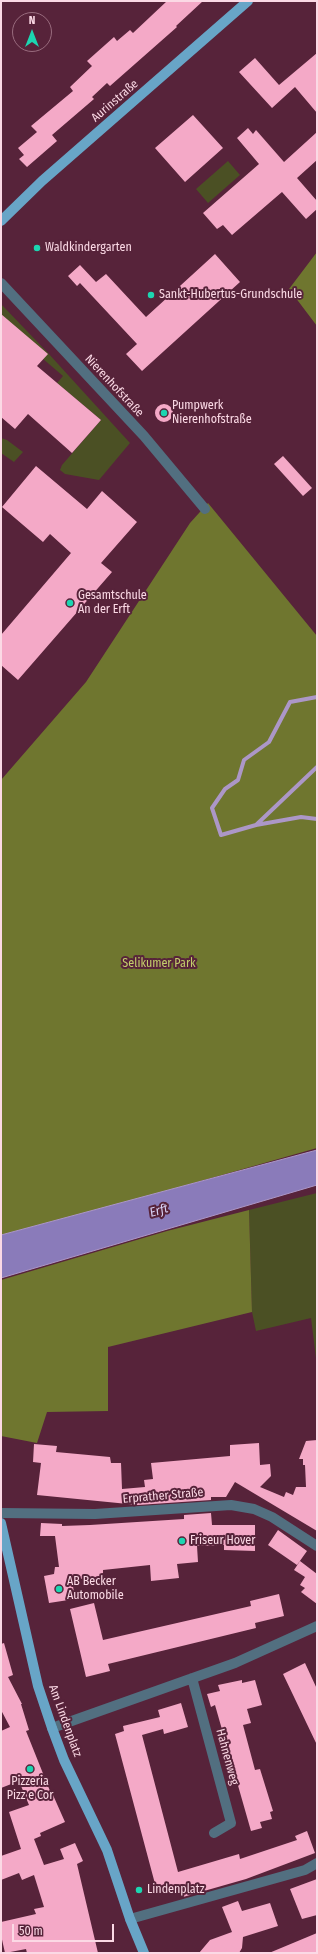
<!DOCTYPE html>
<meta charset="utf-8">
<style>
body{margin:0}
#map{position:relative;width:318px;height:1954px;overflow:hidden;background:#57233a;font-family:"Fira Sans Condensed",sans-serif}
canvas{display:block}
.frame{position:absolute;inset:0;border:2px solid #fbd9e5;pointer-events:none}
.north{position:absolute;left:12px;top:12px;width:40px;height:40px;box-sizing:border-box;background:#57233a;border:1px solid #996c7e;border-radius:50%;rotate:0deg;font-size:11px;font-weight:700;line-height:16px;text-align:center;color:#fbd9e5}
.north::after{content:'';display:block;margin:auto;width:14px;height:18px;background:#1cd5b1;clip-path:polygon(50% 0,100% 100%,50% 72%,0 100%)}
.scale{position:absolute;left:12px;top:1924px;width:102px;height:18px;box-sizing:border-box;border:2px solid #fbd9e5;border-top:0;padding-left:5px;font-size:12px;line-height:14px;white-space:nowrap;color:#fbd9e5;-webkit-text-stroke:3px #57233a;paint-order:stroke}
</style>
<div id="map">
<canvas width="318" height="1954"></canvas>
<div class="frame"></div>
<div class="north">N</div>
<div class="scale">50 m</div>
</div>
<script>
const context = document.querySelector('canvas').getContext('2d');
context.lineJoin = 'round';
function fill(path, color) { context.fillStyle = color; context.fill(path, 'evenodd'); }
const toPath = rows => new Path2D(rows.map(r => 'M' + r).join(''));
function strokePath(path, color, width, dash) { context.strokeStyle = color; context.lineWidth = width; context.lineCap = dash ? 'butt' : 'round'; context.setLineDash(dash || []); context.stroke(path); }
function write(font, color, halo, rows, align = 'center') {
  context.font = font + ' "Fira Sans Condensed",sans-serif'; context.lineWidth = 4; context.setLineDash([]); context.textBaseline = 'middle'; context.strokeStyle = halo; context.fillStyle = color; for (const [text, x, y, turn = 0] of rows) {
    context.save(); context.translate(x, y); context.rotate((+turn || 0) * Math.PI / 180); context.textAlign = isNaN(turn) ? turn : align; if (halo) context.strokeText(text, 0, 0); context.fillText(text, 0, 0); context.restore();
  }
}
fill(toPath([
 [228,161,240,175,208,203,196,189],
 [1,304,48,353,130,443,99,480,65,474,60,470,62,465,101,420,57,383,63,376,1,323],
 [1,438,7,440,23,452,14,462,1,453],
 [317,1193,317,1366,311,1318,256,1331,252,1312,249,1210]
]), '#4b5024');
fill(toPath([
 [317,252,317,326,289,289],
 [208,503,317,636,317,1148,148,1196,1,1235,1,780,86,682,190,523],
 [249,1210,252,1312,108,1347,108,1411,47,1412,37,1443,1,1436,1,1280,167,1231]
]), '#6f762f');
const water = toPath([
 [317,1150,317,1185,1,1278,1,1235,317,1150]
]);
fill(water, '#8a7bba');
strokePath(water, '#ac97c7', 1);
strokePath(toPath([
 [317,697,290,702,269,742,244,760,238,780,225,789,212,808,221,835,256,825,317,767],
 [256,825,301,817,317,819]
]), '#ac97c7', 4);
fill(toPath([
 [167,1,203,1,176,26,177,27,110,86,107,83,92,97,94,99,52,135,57,141,27,167,19,159,24,155,18,148,37,132,31,126,73,91,70,87,92,66,87,61,114,37,117,41,130,30,133,33],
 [317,53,317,113,295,87,272,108,239,72,255,58,279,85],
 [193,115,223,148,185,182,155,148],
 [248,128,253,134,256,130,284,162,317,132,317,160,297,178,317,201,317,209,306,219,282,192,232,235,223,225,217,229,203,213,259,164,237,138],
 [215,254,240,282,142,371,126,354,137,344,80,283,77,286,68,276,80,265,96,282,106,274,146,317],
 [1,314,48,354,37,366,101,420,72,453,28,414,15,429,1,417],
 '155 413a9 9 0 1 1 18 0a9 9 0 1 1-18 0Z',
 [283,456,312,488,303,496,274,464],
 [36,466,87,509,102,491,137,522,101,563,112,572,18,680,1,665,1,635,71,553,50,534,43,542,2,507],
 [317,1440,317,1531,235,1482,226,1497,211,1497,211,1500,138,1505,37,1495,41,1463,33,1462,34,1444,57,1446,56,1452,110,1457,111,1463,121,1463,122,1489,145,1487,144,1480,153,1479,151,1463,230,1456,230,1445,259,1443,260,1465,270,1464,271,1476,260,1487,284,1497,286,1492,293,1495,296,1487,306,1487,305,1465,303,1465,303,1459,299,1459,306,1441],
 [211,1513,212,1525,255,1525,255,1551,224,1550,224,1545,197,1546,198,1562,177,1564,179,1578,151,1581,150,1565,103,1570,103,1576,72,1580,75,1599,49,1603,44,1576,54,1574,55,1567,59,1567,55,1536,40,1536,41,1523,62,1524,62,1526,90,1525,184,1519,184,1515],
 [278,1530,307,1551,297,1565,268,1545],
 [300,1561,317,1574,317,1604,301,1592,305,1588,300,1585,305,1577,294,1570],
 [279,1594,284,1616,255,1623,256,1628,108,1664,110,1671,86,1677,70,1609,94,1603,103,1640,251,1606,250,1601],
 [4,1643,13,1675,8,1677,22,1704,21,1704,29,1730,26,1731,52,1796,53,1795,65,1822,40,1833,41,1836,34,1839,44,1865,64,1859,60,1849,75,1843,83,1861,77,1864,98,1953,27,1953,26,1949,5,1953,1,1935,1,1922,36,1914,34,1909,44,1907,34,1875,22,1880,19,1873,1,1880,1,1856,21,1849,9,1812,29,1805,19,1781,1,1788,1,1731,10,1727,1,1710,1,1644],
 [305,1663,317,1689,317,1745,283,1674],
 [242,1680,242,1683,255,1680,262,1705,247,1709,251,1723,243,1725,255,1770,260,1769,273,1811,270,1812,272,1819,260,1822,262,1828,251,1831,215,1705,211,1707,207,1694,220,1691,218,1685],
 [181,1703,188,1727,164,1734,163,1729,142,1735,178,1872,239,1854,240,1859,297,1840,295,1836,307,1831,315,1853,246,1879,183,1897,181,1889,158,1895,115,1734,124,1731,123,1726,160,1717,158,1710],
 [317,1879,317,1915,302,1919,290,1889],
 [238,1901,242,1911,270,1903,278,1926,243,1937,242,1948,239,1953,199,1953,210,1940,232,1932,222,1907],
 [317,1933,317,1953,269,1953]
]), '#f4a9c7');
strokePath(toPath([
 [1,283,144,436,205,509],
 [1,1513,95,1514,231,1505,254,1509,272,1517,317,1546],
 [192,1678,231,1823,214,1833],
 [52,1728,235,1663,317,1626],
 [130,1919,305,1870,317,1863]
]), '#526f80', 10);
strokePath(toPath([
 [1,221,42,181,248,1],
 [1,1523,38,1686,52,1728,64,1760,107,1850,130,1919,144,1953]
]), '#68a5c7', 10);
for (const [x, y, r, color] of [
 [37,248,4,"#1cd5b1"],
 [151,295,4,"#1cd5b1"],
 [164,413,4,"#1cd5b1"],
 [70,603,4,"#1cd5b1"],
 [182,1541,4,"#1cd5b1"],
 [59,1589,4,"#1cd5b1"],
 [30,1769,4,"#1cd5b1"],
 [139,1890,4,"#1cd5b1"]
]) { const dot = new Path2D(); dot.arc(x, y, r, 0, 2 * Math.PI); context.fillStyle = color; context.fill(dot); strokePath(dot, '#57233a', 1.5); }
write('12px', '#fbd9e5', '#57233a', [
 ["Aurinstraße",115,101,-41],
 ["Nierenhofstraße",114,386,47],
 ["Erprather Straße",163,1496,-5],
 ["Am Lindenplatz",65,1721,70],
 ["Hahnenweg",227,1757,75]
]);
write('12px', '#fbd9e5', '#57233a', [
 ["Waldkindergarten",45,248],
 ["Sankt-Hubertus-Grundschule",159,295],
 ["Pumpwerk",172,406],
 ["Nierenhofstraße",172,420],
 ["Gesamtschule",78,596],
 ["An der Erft",78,610],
 ["Friseur Hover",190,1541],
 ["AB Becker",67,1582],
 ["Automobile",67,1596],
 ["Pizzeria",30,1782,"center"],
 ["Pizz e Cor",30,1796,"center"],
 ["Lindenplatz",147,1890]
], 'left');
write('12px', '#c3ce6b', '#57233a', [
 ["Selikumer Park",159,964]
]);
write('italic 13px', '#d9d2f6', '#57233a', [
 ["Erft",159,1211,-16]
]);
</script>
